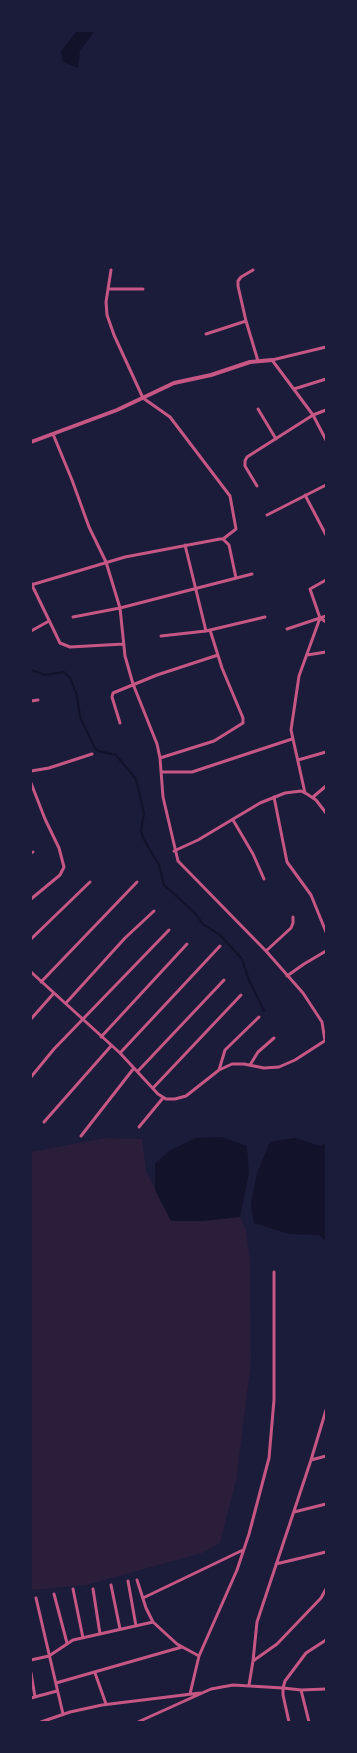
<!DOCTYPE html>
<style>
body{margin:0}
#map{position:relative;width:357px;height:1753px;overflow:hidden;background:#1b1b3a;font-family:Mulish,sans-serif}
canvas{display:block}
.frame{position:absolute;inset:0;border:32px solid #1b1b3a;pointer-events:none}
</style>
<div id="map">
<canvas width="357" height="1753"></canvas>
<div class="frame"></div>
</div>
<script>
const context = document.querySelector('canvas').getContext('2d');
context.lineJoin = 'round';
function fill(path, color) { context.fillStyle = color; context.fill(path, 'evenodd'); }
const toPath = rows => new Path2D(rows.map(r => 'M' + r).join(''));
function strokePath(path, color, width, dash) { context.strokeStyle = color; context.lineWidth = width; context.lineCap = dash ? 'butt' : 'round'; context.setLineDash(dash || []); context.stroke(path); }
fill(toPath([
 [105,1138,142,1139,146,1171,171,1221,202,1221,240,1217,246,1230,250,1263,251,1362,236,1481,220,1543,202,1553,86,1585,31,1590,31,1152]
]), '#2a1e3b');
fill(toPath([
 [77,31,95,31,80,50,78,68,63,62,61,51],
 [222,1137,247,1146,249,1173,240,1217,202,1221,171,1221,155,1190,155,1164,169,1151,196,1138],
 [295,1138,320,1146,326,1143,326,1241,319,1235,289,1234,254,1223,251,1204,257,1173,270,1142]
]), '#12122b');
strokePath(toPath([
 [31,670,45,675,64,672,70,678,77,695,80,717,95,748,98,751,116,755,136,779,144,813,141,831,143,838,159,865,164,885,194,912,203,924,220,935,242,959,249,980,264,1011]
]), '#12122b', 2);
strokePath(toPath([
 [111,270,106,302,107,315,114,335,143,398,170,417,230,496,236,529,223,539],
 [253,270,241,277,238,281,238,286,246,321,258,361],
 [108,289,143,289],
 [206,334,246,321],
 [326,347,272,360,313,415,326,440],
 [294,389,326,379],
 [258,409,276,439],
 [53,434,72,480,89,527,106,562,120,608,73,617],
 [257,486,245,466,245,461,247,457,313,415,326,410],
 [305,495,326,535],
 [267,515,326,485],
 [185,545,206,631],
 [252,574,120,608,125,656,133,684,157,744,160,758,163,797,178,861,266,951,303,993,322,1022,325,1041],
 [31,583,60,643,70,647,124,644],
 [31,585,125,557,220,539,223,539,229,545,236,578],
 [320,618,326,622],
 [287,629,326,616],
 [31,631,49,621],
 [161,636,206,631,265,617],
 [307,655,326,652],
 [31,701,38,700],
 [120,723,112,697,113,693,157,675,218,655],
 [160,758,214,741,243,723,243,718,222,668,210,630],
 [298,760,326,752],
 [31,771,49,768,92,754],
 [161,772,192,772,292,739],
 [31,783,45,819,59,848,64,867,60,875,31,899],
 [305,793,291,730,299,676,320,618,310,589,326,580],
 [274,797,287,862,311,895,326,932],
 [313,797,326,786],
 [233,820,253,854,264,879],
 [174,851,198,840,260,803,285,793,301,791,307,794,316,800,326,813],
 [31,853,33,852],
 [31,939,90,882],
 [266,951,291,928,293,923,293,917],
 [31,972,120,1053,158,1094,166,1099,175,1099,186,1096,219,1070,232,1064,244,1064,264,1068,279,1067,295,1060,326,1040],
 [287,976,304,964,326,951],
 [41,982,137,882],
 [66,1003,125,938,154,911],
 [31,1019,54,993],
 [101,1037,187,944],
 [120,1053,220,946],
 [250,1065,258,1052,274,1038],
 [219,1070,225,1050,259,1017],
 [138,1071,224,980],
 [31,1077,54,1049,169,930],
 [153,1088,241,995],
 [44,1122,111,1046],
 [139,1127,163,1098],
 [81,1136,134,1068],
 [311,1460,326,1456],
 [294,1512,326,1504],
 [276,1564,326,1552],
 [137,1580,146,1608,153,1622,177,1644,199,1656],
 [128,1581,136,1626],
 [111,1585,120,1629],
 [73,1589,83,1638],
 [93,1589,100,1634],
 [54,1594,67,1643],
 [36,1598,63,1714],
 [143,1598,243,1550],
 [31,1660,49,1656,73,1640,153,1622],
 [253,1661,277,1644,321,1598,326,1589],
 [31,1673,35,1697],
 [95,1673,106,1704],
 [56,1683,182,1647],
 [249,1685,253,1661,257,1622,311,1460,326,1410],
 [301,1690,309,1722],
 [190,1694,199,1656,237,1570,249,1534,269,1458,274,1400,274,1272],
 [31,1698,57,1691],
 [41,1722,70,1712,102,1705,200,1693],
 [138,1722,211,1689,233,1685,283,1688,301,1690,326,1689],
 [289,1722,283,1695,283,1688,285,1681,306,1653,326,1640]
]), '#c65784', 3);
strokePath(toPath([
 [31,442,117,410,174,383,211,375,250,362,272,360]
]), '#c65784', 4);
</script>
